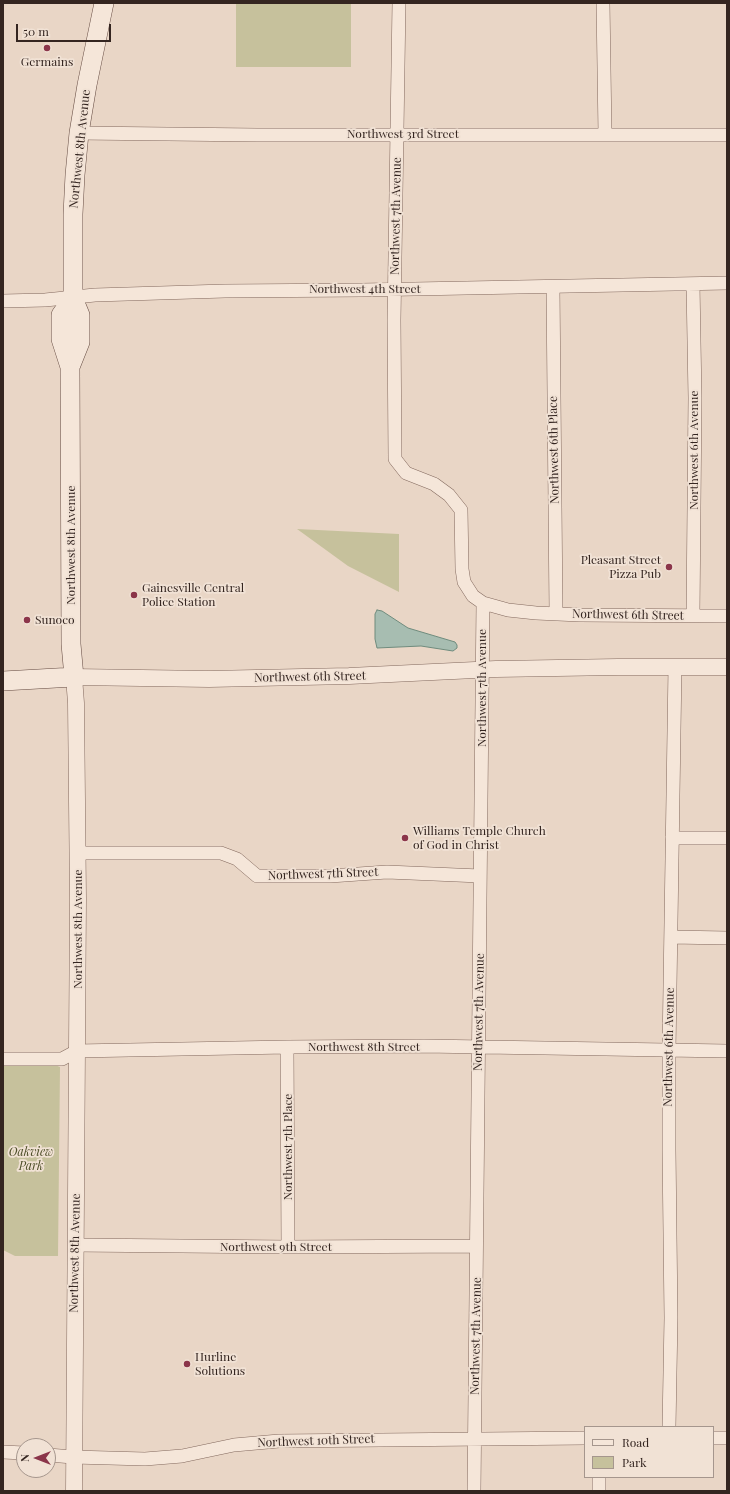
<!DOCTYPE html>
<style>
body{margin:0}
#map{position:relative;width:730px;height:1494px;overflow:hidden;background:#e9d6c6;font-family:"Playfair Display",serif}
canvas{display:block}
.frame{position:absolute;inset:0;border:4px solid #342520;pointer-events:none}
.legend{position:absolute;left:584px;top:1426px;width:130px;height:52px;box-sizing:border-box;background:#f1e2d5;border:1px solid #a5968d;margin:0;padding:5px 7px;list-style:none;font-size:12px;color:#342520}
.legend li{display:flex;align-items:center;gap:8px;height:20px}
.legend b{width:20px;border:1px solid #a5968d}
.north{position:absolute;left:16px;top:1438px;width:40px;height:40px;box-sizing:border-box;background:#f1e2d5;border:1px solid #a5968d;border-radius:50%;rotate:270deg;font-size:11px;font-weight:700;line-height:16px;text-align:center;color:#342520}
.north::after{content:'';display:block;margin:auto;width:14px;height:18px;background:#8b354a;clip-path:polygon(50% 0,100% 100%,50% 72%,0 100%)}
.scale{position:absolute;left:16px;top:24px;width:95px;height:18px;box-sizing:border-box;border:2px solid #342520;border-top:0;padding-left:5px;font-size:12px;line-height:14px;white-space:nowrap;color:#342520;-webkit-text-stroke:3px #f1e2d5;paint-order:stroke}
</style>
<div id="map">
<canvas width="730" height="1494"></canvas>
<div class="frame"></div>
<ul class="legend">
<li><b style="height:5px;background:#f5e6d9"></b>Road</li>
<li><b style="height:11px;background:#c6c19c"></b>Park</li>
</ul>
<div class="north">N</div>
<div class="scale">50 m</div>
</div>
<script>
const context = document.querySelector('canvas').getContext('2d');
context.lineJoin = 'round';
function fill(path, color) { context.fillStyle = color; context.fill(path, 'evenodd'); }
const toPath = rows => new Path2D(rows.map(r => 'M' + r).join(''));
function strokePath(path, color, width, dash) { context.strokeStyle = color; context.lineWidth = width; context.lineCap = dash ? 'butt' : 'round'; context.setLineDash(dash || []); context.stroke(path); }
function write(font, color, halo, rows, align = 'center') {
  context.font = font + ' "Playfair Display",serif'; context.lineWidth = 3.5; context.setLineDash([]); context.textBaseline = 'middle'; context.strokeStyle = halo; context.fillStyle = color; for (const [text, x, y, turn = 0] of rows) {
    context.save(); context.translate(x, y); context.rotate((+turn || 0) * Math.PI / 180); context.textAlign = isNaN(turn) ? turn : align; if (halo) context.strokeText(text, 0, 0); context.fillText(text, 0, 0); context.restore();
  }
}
fill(toPath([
 [236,3,351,3,351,67,236,67],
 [297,529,399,534,399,592,348,566],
 [55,1065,60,1067,58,1256,15,1256,3,1250,3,1066]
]), '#c6c19c');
const water = toPath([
 [377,610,382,611,408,628,455,642,457,645,457,648,453,651,421,646,377,648,375,639,375,614,377,610]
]);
fill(water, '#a7bdb1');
strokePath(water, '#6f8b7d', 1);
const minor = toPath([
 [399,3,394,320,395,459,406,473,434,484,449,495,461,510,462,569,464,582,473,596,483,603,508,610,536,613,580,615,727,616],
 [603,3,605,134],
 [79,133,257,135,727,135],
 [553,287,556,613],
 [3,301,45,300,95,295,225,291,362,290,727,283],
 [693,615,695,398,693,284],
 [672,838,727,838],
 [78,853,221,853,237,859,257,876,330,876,387,872,480,876],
 [671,937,727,938],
 [287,1047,288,1247],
 [3,1059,62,1059,77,1051,287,1047,424,1046,727,1051],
 [75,1245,288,1247,476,1246],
 [669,1427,671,1318,669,1150,669,1050,675,667],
 [713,1438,727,1438],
 [3,1452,24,1453],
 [48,1455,73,1457,145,1459,182,1456,234,1445,279,1441,585,1438],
 [599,1477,599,1491],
 [474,1491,483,603]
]);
const tertiary = toPath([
 [74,1491,78,899,76,703,74,677,209,679,349,676,496,669,618,667,727,667]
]);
const secondary = toPath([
 [70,367,80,342,80,315,73,298,73,214,75,175,79,133,87,85,104,3],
 [3,681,74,677,71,644,70,367,61,339,61,315,73,298]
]);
strokePath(minor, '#83695e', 14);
strokePath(tertiary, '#83695e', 17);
strokePath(secondary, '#644a41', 20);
strokePath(minor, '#f5e6d9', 13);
strokePath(tertiary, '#f5e6d9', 16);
strokePath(secondary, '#f5e6d9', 19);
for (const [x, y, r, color] of [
 [47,48,4,"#8b354a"],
 [669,567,4,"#8b354a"],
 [134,595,4,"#8b354a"],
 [27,620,4,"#8b354a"],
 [405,838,4,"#8b354a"],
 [187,1364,4,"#8b354a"]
]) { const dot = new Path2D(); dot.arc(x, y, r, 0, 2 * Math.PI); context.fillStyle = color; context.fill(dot); strokePath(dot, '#f1e2d5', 1.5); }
write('12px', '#342520', '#f1e2d5', [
 ["Germains",47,62,"center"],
 ["Pleasant Street",661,560,"right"],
 ["Pizza Pub",661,574,"right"],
 ["Gainesville Central",142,588],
 ["Police Station",142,602],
 ["Sunoco",35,620],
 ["Williams Temple Church",413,831],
 ["of God in Christ",413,845],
 ["Hurline",195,1357],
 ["Solutions",195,1371]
], 'left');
write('12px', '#342520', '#f1e2d5', [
 ["Northwest 3rd Street",403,134],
 ["Northwest 8th Avenue",80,149,-84],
 ["Northwest 7th Avenue",396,216,-89],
 ["Northwest 4th Street",365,289],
 ["Northwest 6th Place",554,450,-91],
 ["Northwest 6th Avenue",694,450,-90],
 ["Northwest 8th Avenue",71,545,-90],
 ["Northwest 6th Street",628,615,1],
 ["Northwest 6th Street",310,677,-1],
 ["Northwest 7th Avenue",482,688,-90],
 ["Northwest 7th Street",323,874,-2],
 ["Northwest 8th Avenue",78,929,-90],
 ["Northwest 7th Avenue",479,1012,-89],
 ["Northwest 8th Street",364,1047],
 ["Northwest 6th Avenue",669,1047,-89],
 ["Northwest 7th Place",288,1147,-90],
 ["Northwest 9th Street",276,1247],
 ["Northwest 8th Avenue",75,1253,-89],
 ["Northwest 7th Avenue",476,1336,-89],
 ["Northwest 10th Street",316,1441,-2]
]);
write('italic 12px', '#4e4f29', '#f1e2d5', [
 ["Oakview",31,1152],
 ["Park",31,1166]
]);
</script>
